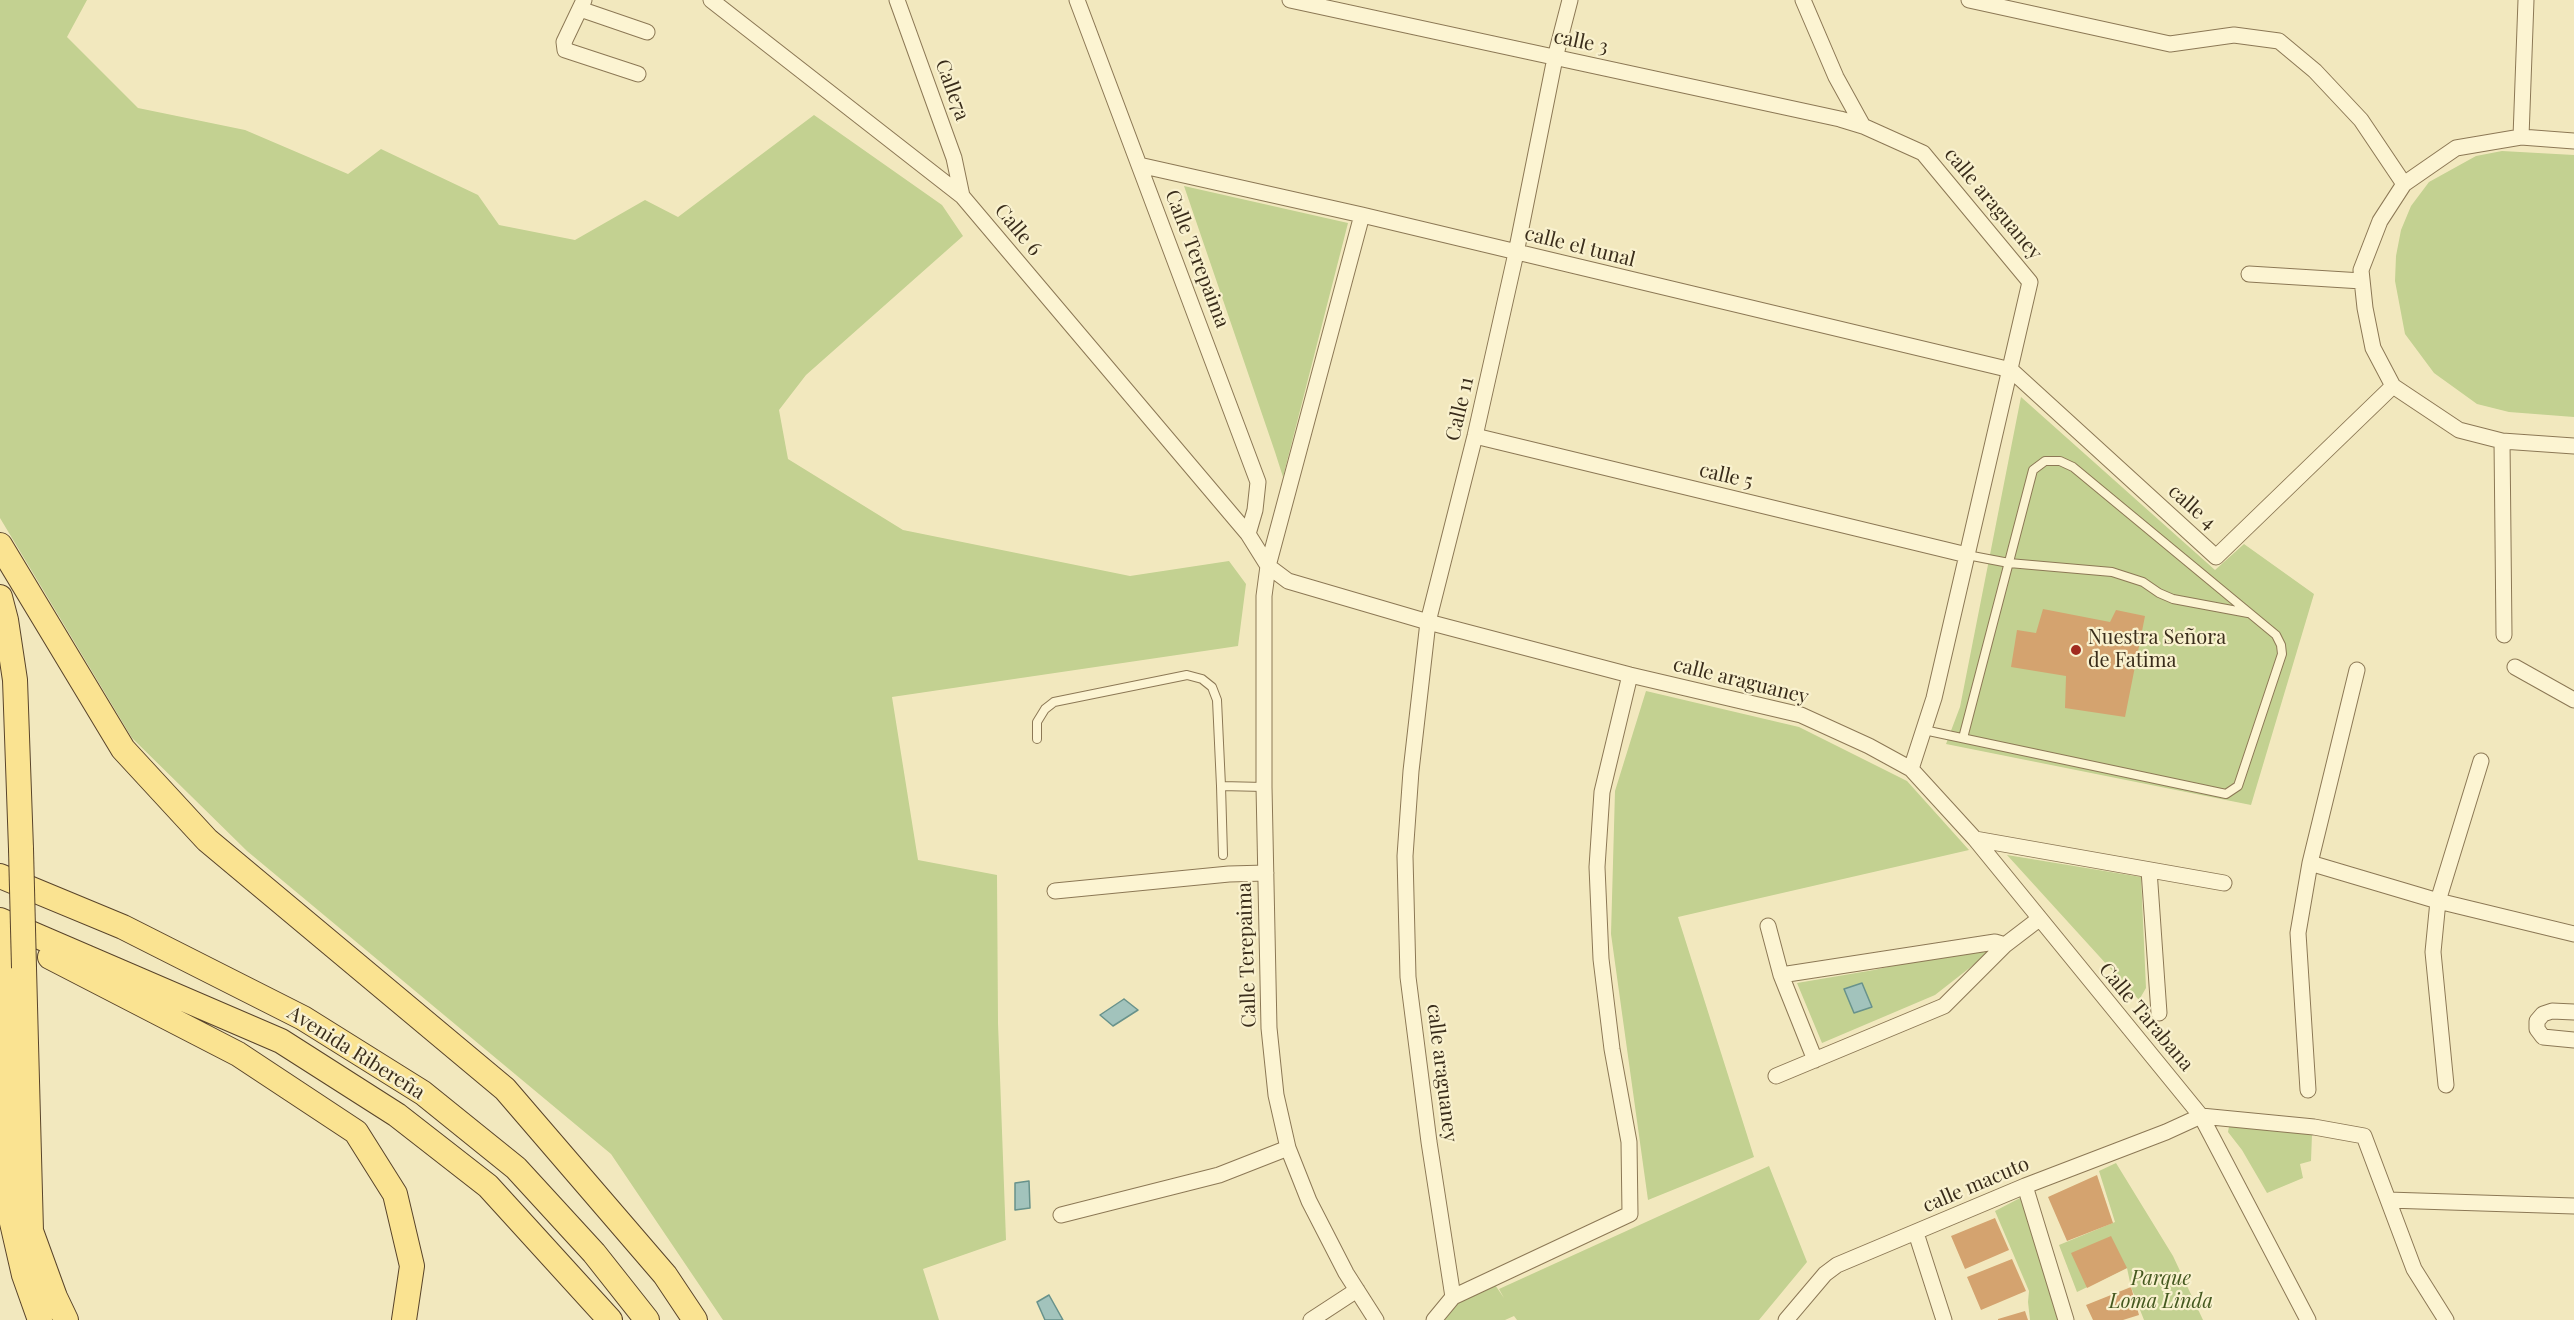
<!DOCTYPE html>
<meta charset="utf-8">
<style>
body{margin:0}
canvas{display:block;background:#f2e8be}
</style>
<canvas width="2574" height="1320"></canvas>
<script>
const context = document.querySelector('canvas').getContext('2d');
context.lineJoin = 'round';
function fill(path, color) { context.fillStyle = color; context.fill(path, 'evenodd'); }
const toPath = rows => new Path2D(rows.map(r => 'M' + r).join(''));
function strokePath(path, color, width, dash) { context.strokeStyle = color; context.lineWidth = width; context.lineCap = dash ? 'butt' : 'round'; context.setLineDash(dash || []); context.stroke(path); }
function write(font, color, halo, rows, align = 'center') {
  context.font = font + ' "Playfair Display",serif'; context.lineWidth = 4.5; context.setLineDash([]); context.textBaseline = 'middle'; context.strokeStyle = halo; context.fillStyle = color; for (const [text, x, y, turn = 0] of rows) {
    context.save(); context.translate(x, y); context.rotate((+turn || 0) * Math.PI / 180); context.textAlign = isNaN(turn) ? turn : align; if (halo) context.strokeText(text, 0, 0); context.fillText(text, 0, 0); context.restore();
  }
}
fill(toPath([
 [0,0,87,0,67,37,138,108,245,130,348,174,381,149,478,195,499,225,575,240,645,200,678,217,814,115,942,205,963,236,806,375,779,410,788,459,903,530,1130,576,1229,561,1246,584,1238,646,892,697,918,860,997,875,998,1023,1006,1240,923,1269,939,1320,723,1320,611,1154,247,851,132,738,0,518],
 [2502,151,2574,155,2574,417,2509,412,2477,404,2434,373,2405,334,2395,281,2396,256,2401,230,2411,206,2429,182,2476,156],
 [1184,186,1348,223,1283,477,1275,452],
 [2021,397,2215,570,2244,544,2314,594,2251,805,1946,744,1960,707],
 [1646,691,1799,727,1907,781,1969,850,1678,917,1754,1157,1648,1200,1611,934,1615,791],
 [2007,855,2141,877,2146,988,2139,1000],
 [1989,945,1990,952,1935,995,1822,1043,1797,983,1874,970],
 [2230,1121,2312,1134,2311,1161,2300,1164,2303,1178,2267,1193,2242,1150,2228,1132],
 [2116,1163,2173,1256,2203,1320,2144,1320,2131,1287,2127,1268,2077,1292,2059,1245,2115,1222,2099,1171],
 [1769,1166,1807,1262,1759,1320,1517,1320,1514,1316,1505,1320,1443,1320,1455,1300,1493,1282,1504,1298,1499,1289],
 [2020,1198,2041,1260,2059,1320,2030,1320,2028,1302,2029,1291,1995,1211]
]), '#c3d191');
const water = toPath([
 [1862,983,1872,1007,1854,1013,1844,989,1862,983],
 [1124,999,1138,1010,1113,1026,1100,1015,1124,999],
 [1029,1181,1030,1208,1015,1210,1015,1183,1029,1181],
 [1049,1295,1063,1320,1045,1320,1037,1302,1049,1295]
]);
fill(water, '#a2c3bc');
strokePath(water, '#68928b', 1.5);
fill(toPath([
 [2043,609,2110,622,2116,610,2145,616,2125,717,2065,708,2066,676,2011,667,2017,630,2036,633],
 [2097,1175,2113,1223,2067,1241,2048,1197],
 [1995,1218,2009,1250,1965,1269,1951,1236],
 [2111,1236,2127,1268,2087,1288,2071,1253],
 [2012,1259,2026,1291,1981,1310,1967,1277],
 [2131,1287,2139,1315,2123,1320,2093,1320,2086,1305],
 [2025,1311,2028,1320,1998,1320,1998,1319]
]), '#d4a36f');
const lane = toPath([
 [1967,555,2009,563,2112,572,2143,582,2159,593,2173,599,2248,613],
 [1924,730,1938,733,2226,794,2238,786,2282,654,2281,645,2276,635,2073,467,2060,461,2045,461,2033,470,1963,738],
 [1037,739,1037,722,1045,709,1054,702,1187,675,1202,679,1212,687,1217,700,1221,786,1264,787],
 [1221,786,1223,855]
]);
const street = toPath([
 [584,0,564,42,565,50,638,74],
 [711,0,962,196,1248,534,1268,566,1288,581,1428,622,1475,436,1516,253,1555,58,1570,0],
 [897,0,954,158,962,196],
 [1077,0,1258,482,1255,510,1248,534],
 [1290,0,1840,119,1863,126],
 [1803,0,1836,77,1863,126,1923,153,2030,282,1934,698,1911,769],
 [1969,0,2170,44,2234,35,2279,41,2315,71,2361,120,2404,184],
 [580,9,647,32],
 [2521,137,2526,0],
 [2574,141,2521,137,2456,148,2404,184,2380,221,2361,270,2365,308,2373,348,2393,386,2459,430,2502,441,2574,446],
 [1139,165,1362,215,2011,370,2216,557,2393,386],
 [1362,215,1268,566,1264,596,1264,787,1269,1028,1276,1095,1288,1148,1309,1201,1346,1273,1376,1320],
 [2249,274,2362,281],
 [1475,436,1967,555],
 [2502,441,2504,635],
 [2515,667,2574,700],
 [1975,839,2224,883],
 [2310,863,2357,670],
 [2149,870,2159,1013],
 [1055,891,1229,874,1266,873],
 [1768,926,1781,975,1815,1060],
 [1781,975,1995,942,2005,945],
 [2574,1012,2552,1011,2543,1014,2537,1021,2537,1029,2543,1037,2574,1040],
 [1776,1076,1944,1006,2005,945,2039,919],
 [2446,1085,2433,952,2438,901,2481,761],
 [2308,1090,2298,933,2310,863,2438,901,2574,934],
 [2201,1116,2314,1127,2364,1136,2414,1269,2446,1320],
 [2025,1186,2066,1320],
 [2388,1200,2574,1206],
 [1061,1215,1219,1175,1288,1148],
 [1916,1233,1944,1320],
 [1453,1297,1630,1214,1629,1142,1612,1049,1601,959,1597,867,1602,792,1630,675],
 [1311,1320,1357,1290],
 [1434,1320,1453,1297,1429,1142,1408,977,1405,856,1411,771,1428,622,1630,675,1801,715,1869,746,1911,769,1975,839,2201,1116,2308,1320],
 [1786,1320,1825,1274,1837,1265,2025,1186,2166,1132,2201,1116]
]);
const primary = toPath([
 [0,545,123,749,207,840,505,1089,665,1275,695,1320],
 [0,597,6,620,15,680,21,849],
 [0,876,123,927,303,1018,423,1093,516,1168,594,1253,647,1320],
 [0,920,281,1041,397,1115,488,1186,610,1320],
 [0,938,7,1201,24,1275,40,1320],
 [50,957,238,1054,356,1132,395,1194,412,1266,404,1320],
 [24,968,31,1231,55,1297,66,1320]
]);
strokePath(lane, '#8c7855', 10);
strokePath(street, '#8c7855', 17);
strokePath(primary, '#59442a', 26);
strokePath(lane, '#fcf4d2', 8);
strokePath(street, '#fcf4d2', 15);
strokePath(primary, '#fae391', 24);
const primaryBridge = toPath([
 [21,849,24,968]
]);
strokePath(primaryBridge, '#59442a', 26, []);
strokePath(primaryBridge, '#fae391', 24);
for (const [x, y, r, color] of [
 [2076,650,6,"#a12b1f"]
]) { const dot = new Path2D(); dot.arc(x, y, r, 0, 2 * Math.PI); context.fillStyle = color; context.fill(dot); strokePath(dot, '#f9f1ce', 2); }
write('20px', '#3a2d1b', '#f9f1ce', [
 ["calle 3",1581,42,12],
 ["Calle7a",952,90,70],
 ["calle araguaney",1993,204,50],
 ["Calle 6",1018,230,50],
 ["calle el tunal",1580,247,14],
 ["Calle Terepaima",1197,259,69],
 ["Calle 11",1460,409,-77],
 ["calle 5",1726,476,13],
 ["calle 4",2192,507,42],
 ["calle araguaney",1741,681,14],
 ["Calle Terepaima",1247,955,-92],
 ["Calle Tarabana",2146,1017,50],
 ["Avenida Ribereña",356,1053,32],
 ["calle araguaney",1442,1073,83],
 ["calle macuto",1976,1185,-23]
]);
write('20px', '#3a2d1b', '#f9f1ce', [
 ["Nuestra Señora",2088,638],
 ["de Fatima",2088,661]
], 'left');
write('italic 20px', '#44581f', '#f9f1ce', [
 ["Parque",2161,1279],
 ["Loma Linda",2161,1302]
]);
</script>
